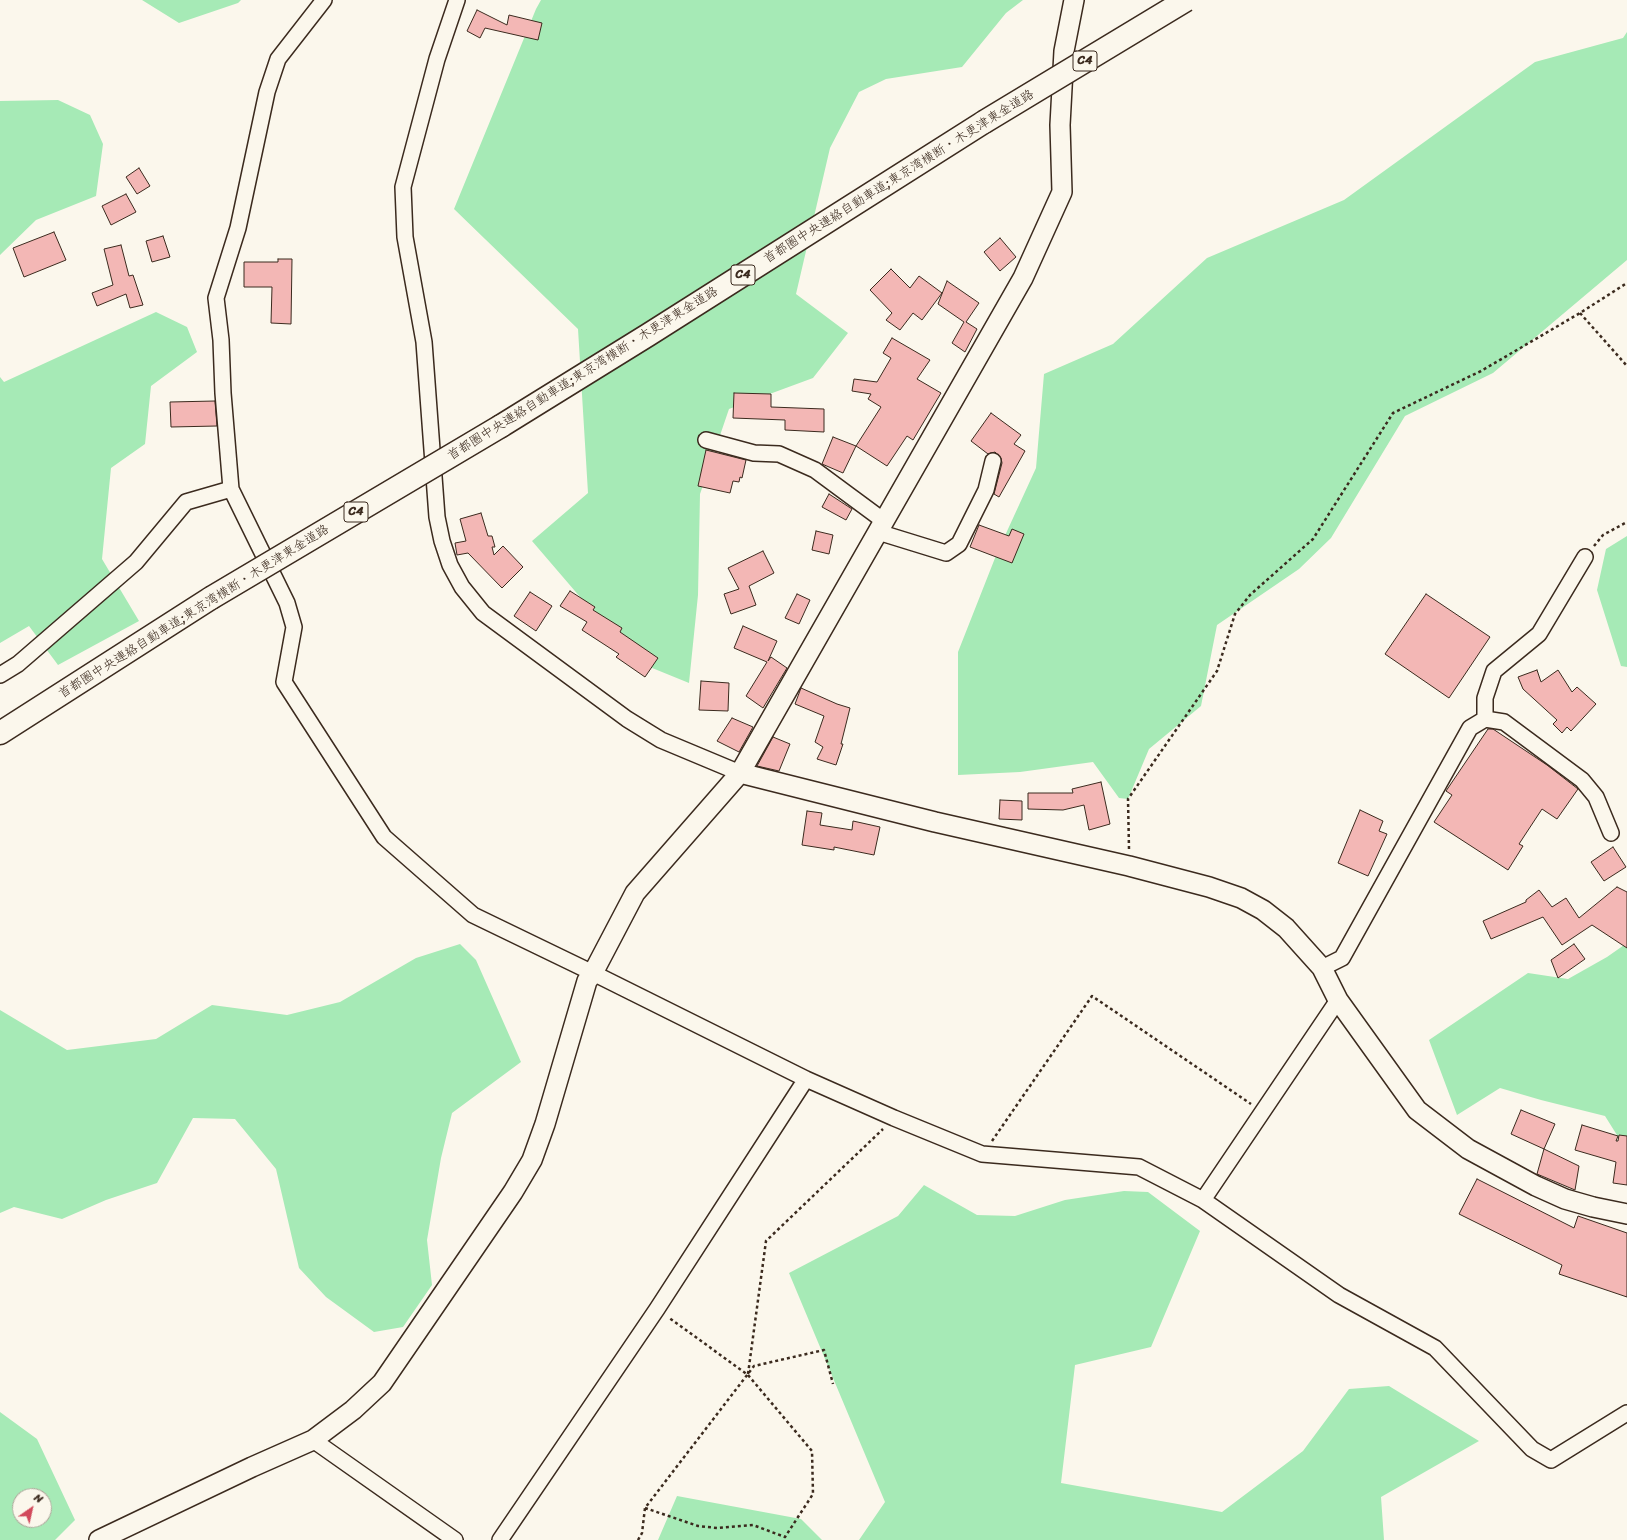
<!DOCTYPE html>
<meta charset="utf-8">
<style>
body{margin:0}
#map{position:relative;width:1627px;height:1540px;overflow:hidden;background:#fbf7ec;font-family:Sriracha,sans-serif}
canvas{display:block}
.north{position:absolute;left:12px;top:1488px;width:40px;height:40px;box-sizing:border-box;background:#fbf7ec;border:1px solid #aea59a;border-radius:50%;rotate:34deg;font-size:11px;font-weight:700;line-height:16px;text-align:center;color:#3b2a1e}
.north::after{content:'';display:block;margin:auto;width:14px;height:18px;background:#d1495b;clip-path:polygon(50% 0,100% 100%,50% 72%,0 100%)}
</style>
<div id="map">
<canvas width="1627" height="1540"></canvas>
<div class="north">N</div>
</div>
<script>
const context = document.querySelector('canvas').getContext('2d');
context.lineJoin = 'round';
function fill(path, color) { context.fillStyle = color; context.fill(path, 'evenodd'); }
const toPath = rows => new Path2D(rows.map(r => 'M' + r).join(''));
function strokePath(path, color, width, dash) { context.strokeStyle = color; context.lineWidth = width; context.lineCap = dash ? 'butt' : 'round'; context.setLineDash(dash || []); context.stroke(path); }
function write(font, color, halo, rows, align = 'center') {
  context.font = font + ' Sriracha,"Klee One",sans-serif'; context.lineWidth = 3; context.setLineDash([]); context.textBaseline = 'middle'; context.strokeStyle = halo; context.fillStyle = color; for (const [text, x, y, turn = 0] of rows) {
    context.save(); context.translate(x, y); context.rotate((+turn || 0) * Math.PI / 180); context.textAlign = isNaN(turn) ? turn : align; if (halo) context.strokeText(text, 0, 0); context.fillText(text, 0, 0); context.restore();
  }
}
fill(toPath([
 [142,0,241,0,238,3,179,23],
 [541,0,1023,0,1006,13,962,67,886,79,859,92,830,148,796,294,848,333,813,378,729,409,700,494,698,595,689,683,635,661,532,541,588,493,578,329,454,209,536,9],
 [1627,32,1627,260,1493,373,1405,416,1331,538,1299,569,1217,625,1201,706,1149,749,1128,799,1119,798,1093,762,1020,772,958,775,958,652,997,553,1036,468,1044,374,1113,344,1207,258,1344,200,1535,62,1623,38],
 [58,100,90,115,103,144,96,196,36,220,0,255,0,101],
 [156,312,187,327,197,352,151,386,145,444,111,468,102,559,139,621,58,665,29,626,0,643,0,377,4,382],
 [1627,536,1627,667,1621,666,1597,590,1606,549],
 [1627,943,1627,1151,1605,1116,1541,1100,1500,1088,1457,1115,1429,1040,1528,973,1568,979,1607,957],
 [460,944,476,960,521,1062,452,1113,441,1158,427,1240,432,1285,403,1327,374,1332,326,1297,299,1268,276,1169,235,1119,193,1118,157,1183,106,1200,62,1219,14,1207,0,1213,0,1010,67,1050,156,1039,212,1005,287,1015,340,1002,416,958],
 [924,1185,977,1215,1015,1216,1065,1200,1124,1191,1148,1192,1200,1231,1151,1347,1075,1365,1061,1483,1222,1512,1303,1451,1349,1389,1389,1386,1479,1441,1381,1497,1384,1540,859,1540,885,1502,789,1273,898,1216],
 [0,1412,37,1439,75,1520,55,1540,0,1540],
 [20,1496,44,1496,44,1520,20,1520],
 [677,1496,801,1519,822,1540,658,1540]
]), '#a6eab6');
const building = toPath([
 [477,10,507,25,509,15,542,23,538,40,485,28,480,38,467,31,477,10],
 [139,168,150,186,137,194,126,177,139,168],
 [126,194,136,212,111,225,102,206,126,194],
 [54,232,66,260,24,277,13,248,54,232],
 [163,236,170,257,152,262,146,241,163,236],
 [1000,238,1016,257,1000,271,984,252,1000,238],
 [121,245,129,276,133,275,143,305,130,308,126,294,97,306,92,293,113,285,104,249,121,245],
 [278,259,292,259,291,324,271,323,272,287,244,287,244,262,278,262,278,259],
 [891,269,910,288,919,276,942,293,922,320,913,313,900,330,886,320,892,313,870,290,891,269],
 [947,281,979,303,966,322,977,329,965,352,952,343,964,322,938,304,947,281],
 [892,338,930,360,917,379,941,393,913,440,907,436,887,466,856,446,881,407,868,399,871,394,852,391,854,379,877,382,891,358,883,353,892,338],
 [734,393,771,394,771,407,824,409,824,432,785,430,785,420,733,418,734,393],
 [215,401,217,426,171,427,170,402,215,401],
 [991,413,1021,435,1014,444,1025,451,999,497,994,494,1002,463,1001,458,995,452,988,454,971,441,991,413],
 [833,437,856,446,843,473,822,464,833,437],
 [706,450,746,460,742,478,740,477,739,482,733,481,730,493,698,486,706,450],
 [829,494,852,509,846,520,822,507,829,494],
 [481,513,488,536,492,536,495,547,492,547,494,555,503,546,523,567,502,588,468,553,457,555,455,543,466,541,460,519,481,513],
 [979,525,1009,536,1012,529,1024,534,1012,563,970,547,979,525],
 [816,531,833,535,829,554,812,550,816,531],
 [763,551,774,573,749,586,756,605,731,614,724,594,739,589,728,568,763,551],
 [570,591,595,607,593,610,622,628,620,632,658,658,645,677,616,657,619,654,582,630,587,622,560,606,570,591],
 [530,592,552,606,536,631,514,616,530,592],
 [797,594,810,600,799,624,785,618,797,594],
 [1426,594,1490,637,1449,698,1385,654,1426,594],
 [743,626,777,641,768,661,771,657,787,668,763,708,746,696,767,662,734,648,743,626],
 [1537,670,1541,682,1558,670,1572,692,1577,687,1596,704,1571,731,1567,727,1562,733,1553,724,1557,720,1523,689,1518,677,1537,670],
 [701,681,729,683,728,711,699,710,701,681],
 [801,688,837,704,850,708,841,744,843,744,836,765,817,759,823,747,815,742,824,716,795,704,801,688],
 [732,718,753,727,739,752,717,741,732,718],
 [1488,729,1493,729,1547,765,1578,789,1557,819,1542,809,1519,844,1523,846,1508,870,1434,822,1452,795,1446,791,1488,729],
 [773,737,790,744,779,771,757,766,773,737],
 [1101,782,1110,824,1089,830,1084,805,1063,810,1028,809,1028,793,1073,793,1072,789,1101,782],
 [1000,800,1022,801,1022,820,999,819,1000,800],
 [1360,810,1383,821,1379,831,1387,834,1368,876,1338,863,1360,810],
 [807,811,822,813,820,825,852,830,853,821,880,827,874,855,834,847,834,850,802,845,807,811],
 [1613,847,1626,867,1604,881,1591,862,1613,847],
 [1617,887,1627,892,1627,948,1592,925,1562,945,1543,917,1491,939,1483,921,1526,902,1526,900,1539,890,1552,907,1566,898,1579,918,1617,887],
 [1574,944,1585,959,1558,978,1551,960,1574,944],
 [1521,1110,1555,1124,1544,1149,1511,1134,1521,1110],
 [1582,1125,1618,1136,1616,1141,1618,1141,1619,1135,1627,1136,1627,1185,1613,1183,1616,1162,1575,1150,1582,1125],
 [1544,1149,1579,1166,1575,1190,1537,1174,1544,1149],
 [1477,1179,1574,1228,1578,1216,1627,1233,1627,1297,1559,1274,1562,1265,1459,1214,1477,1179]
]);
fill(building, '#f3b7b5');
strokePath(building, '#3b2a1e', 1);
const minor = toPath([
 [324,0,278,59,267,92,238,228,216,298,221,340,223,393,231,489,287,603,294,627,284,682,384,837,473,915,593,973,806,1079,894,1118,982,1154,1139,1167,1203,1200,1339,1295,1435,1348,1532,1449,1551,1460,1627,1413],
 [457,0,437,59,403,187,405,237,424,342,437,517,442,541,450,565,462,587,483,613,627,719,661,740,740,773],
 [706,440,754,453,779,454,815,470,884,521],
 [878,532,946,553,959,544,986,490,993,461],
 [0,675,18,664,136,562,186,502,231,489],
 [1485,719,1485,698,1494,671,1539,634,1585,557],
 [1322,968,1342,958,1470,728,1485,719,1504,722,1582,780,1596,797,1611,833],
 [1203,1200,1338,1000],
 [313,1440,455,1540],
 [500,1540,657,1309,806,1079]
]);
const tertiary = toPath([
 [740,773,935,822,1129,866,1209,887,1241,898,1263,910,1286,928,1322,968,1338,1000,1417,1110,1468,1149,1536,1186,1565,1199,1593,1207,1627,1214],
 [99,1540,252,1467,313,1440,353,1410,382,1383,513,1192,532,1160,545,1124,587,981,593,973,635,893,740,773,1023,278,1062,192,1060,125,1064,51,1074,0]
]);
const motorway = toPath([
 [501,426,648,335,984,122],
 [0,733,211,598]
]);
strokePath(minor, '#3b2a1e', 18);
strokePath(tertiary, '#3b2a1e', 22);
strokePath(motorway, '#3b2a1e', 25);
strokePath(toPath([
 [1580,313,1627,366],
 [1594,546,1603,535,1627,522],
 [1129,849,1128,799,1217,671,1235,614,1250,595,1313,539,1393,413,1481,371,1580,313,1627,283],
 [992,1141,1092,996,1251,1104],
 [748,1374,766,1241,883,1129],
 [645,1508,698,1526,717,1528,753,1525,785,1537,813,1494,812,1451,748,1375,668,1317],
 [638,1540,642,1533,645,1508,754,1366,824,1350,833,1384]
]), '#3b2a1e', 2.5, [3, 3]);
strokePath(minor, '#fbf7ec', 15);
strokePath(tertiary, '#fbf7ec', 19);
strokePath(motorway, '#fbf7ec', 22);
const motorwayBridge = toPath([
 [984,122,1186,0],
 [211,598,501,426]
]);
strokePath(motorwayBridge, '#3b2a1e', 25, []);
strokePath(motorwayBridge, '#fbf7ec', 22);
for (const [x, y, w] of [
 [1085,61,24],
 [743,275,24],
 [356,512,24]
]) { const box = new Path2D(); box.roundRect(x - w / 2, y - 10, w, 20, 3); context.fillStyle = '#fbf7ec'; context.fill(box); strokePath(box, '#3b2a1e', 1); }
write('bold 12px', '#3b2a1e', null, [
 ["C4",1085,61],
 ["C4",743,275],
 ["C4",356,512]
]);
write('13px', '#3b2a1e', '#fbf7ec', [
 ["首都圏中央連絡自動車道;東京湾横断・木更津東金道路",899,177,-32],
 ["首都圏中央連絡自動車道;東京湾横断・木更津東金道路",583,374,-32],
 ["首都圏中央連絡自動車道;東京湾横断・木更津東金道路",194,612,-32]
]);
</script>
